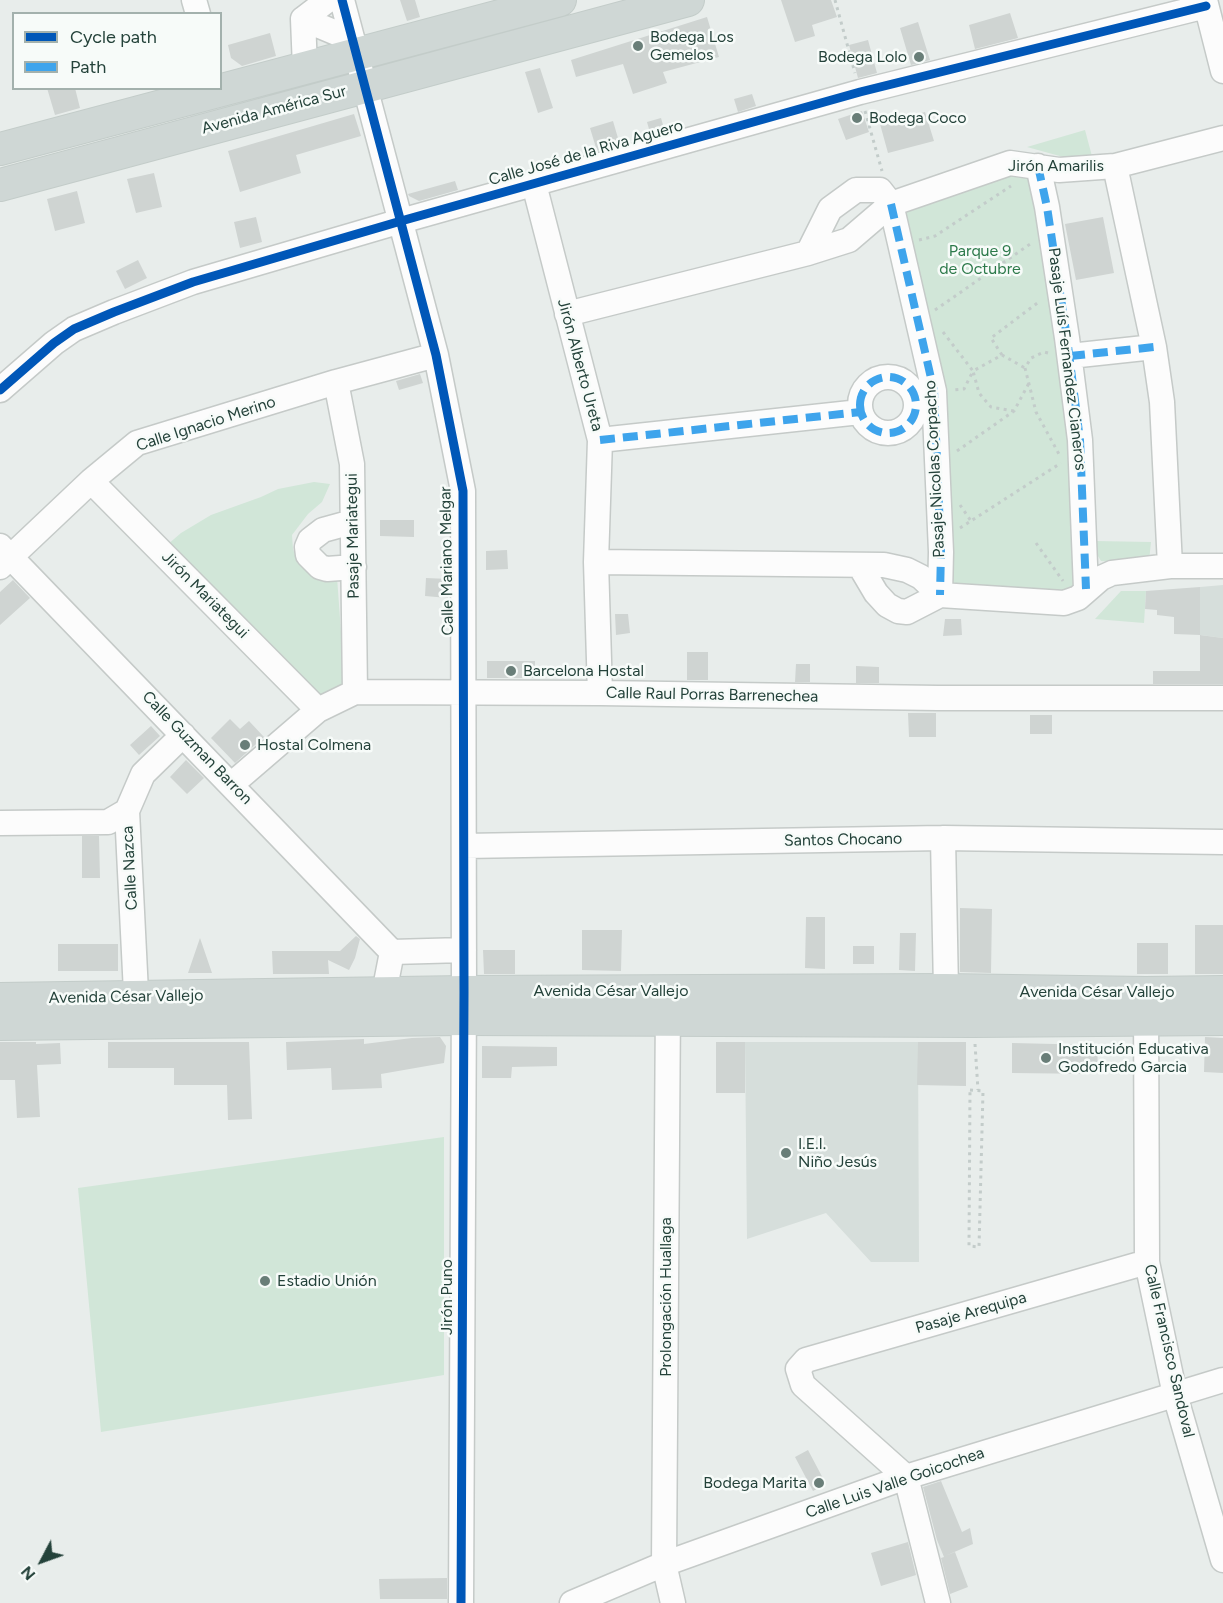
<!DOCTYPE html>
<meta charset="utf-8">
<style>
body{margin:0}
#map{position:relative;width:1223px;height:1603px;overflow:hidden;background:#e8edeb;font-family:Figtree,sans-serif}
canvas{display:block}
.legend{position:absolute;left:12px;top:12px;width:210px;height:78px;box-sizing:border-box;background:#f7fbf9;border:2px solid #a3b1ad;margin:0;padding:8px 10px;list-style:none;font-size:18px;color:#24423a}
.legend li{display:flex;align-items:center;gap:12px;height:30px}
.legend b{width:30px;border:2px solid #a3b1ad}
.north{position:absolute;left:12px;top:1531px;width:60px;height:60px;-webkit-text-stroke:4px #f7fbf9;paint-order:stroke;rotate:229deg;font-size:16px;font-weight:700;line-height:24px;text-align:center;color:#24423a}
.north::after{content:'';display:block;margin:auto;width:21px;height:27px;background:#24423a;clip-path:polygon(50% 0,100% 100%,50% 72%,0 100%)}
</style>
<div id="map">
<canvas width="1223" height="1603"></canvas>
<ul class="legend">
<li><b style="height:8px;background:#0057b8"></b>Cycle path</li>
<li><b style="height:8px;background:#3ea4ec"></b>Path</li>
</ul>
<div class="north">N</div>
</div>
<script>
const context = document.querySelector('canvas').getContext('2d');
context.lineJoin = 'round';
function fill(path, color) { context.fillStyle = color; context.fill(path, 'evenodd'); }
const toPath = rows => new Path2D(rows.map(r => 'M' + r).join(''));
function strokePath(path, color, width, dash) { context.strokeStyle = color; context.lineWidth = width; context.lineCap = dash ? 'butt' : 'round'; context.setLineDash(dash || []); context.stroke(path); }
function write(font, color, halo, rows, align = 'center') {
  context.font = font + ' Figtree,sans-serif'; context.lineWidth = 5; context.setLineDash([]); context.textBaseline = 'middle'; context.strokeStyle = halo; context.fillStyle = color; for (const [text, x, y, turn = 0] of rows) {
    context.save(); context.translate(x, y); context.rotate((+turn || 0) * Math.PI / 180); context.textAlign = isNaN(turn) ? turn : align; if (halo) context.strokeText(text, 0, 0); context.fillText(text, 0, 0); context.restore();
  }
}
fill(toPath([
 [1223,585,1223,638,1200,635,1200,587],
 [745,1042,918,1042,919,1262,871,1262,826,1213,747,1239]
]), '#d6dedb');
fill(toPath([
 [1085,130,1093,160,1085,163,1027,147],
 [1016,174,1032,180,1070,392,1075,593,949,589,899,208],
 [314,482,330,484,322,502,308,514,292,535,293,549,298,563,309,572,337,577,345,687,312,700,167,545,181,533,211,515,261,497,278,489],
 [1095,541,1151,542,1149,561,1144,564,1101,561,1095,551],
 [1121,591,1146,591,1144,623,1095,619],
 [444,1137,444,1375,101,1432,78,1188]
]), '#d1e6d8');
fill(toPath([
 [400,0,415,0,420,17,407,21],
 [781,0,831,0,837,17,812,25,815,36,795,42],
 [1010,13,1018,38,975,49,969,25],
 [707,17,719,57,663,72,667,83,633,94,623,64,576,77,571,60],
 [918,22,930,60,911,65,900,28],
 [270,33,276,56,242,66,231,58,228,45],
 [868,40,877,73,858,78,849,45],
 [540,68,553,108,538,113,525,72],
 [47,88,75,88,80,108,55,115],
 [752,94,756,106,738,112,734,99],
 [862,111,869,132,846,140,838,119],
 [925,112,934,141,888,153,880,124],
 [354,114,361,136,296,155,301,173,240,192,228,151],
 [661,118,665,132,651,136,647,122],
 [613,121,620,145,597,151,590,128],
 [154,173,162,207,136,213,127,179],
 [455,181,458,190,419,201,409,196,408,194],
 [77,191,85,223,55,231,47,199],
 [256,217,262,242,240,248,234,222],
 [1103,217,1114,273,1076,280,1065,224],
 [138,260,147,278,125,289,116,271],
 [420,374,423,383,399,390,396,381],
 [380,520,414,520,414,537,380,536],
 [507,550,508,569,486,570,486,551],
 [426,578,449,579,448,598,425,596],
 [13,580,30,598,0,625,0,592],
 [1200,587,1200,635,1174,634,1174,617,1157,615,1157,610,1145,609,1146,591],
 [615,614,628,614,630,633,616,635],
 [945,619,961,619,962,635,943,636],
 [1200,635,1223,638,1223,684,1153,684,1153,671,1200,671],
 [687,652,708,652,708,680,687,680],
 [487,661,535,661,535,678,487,678],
 [796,664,810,664,810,682,795,682],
 [856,666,879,667,879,683,856,683],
 [908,713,936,713,936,737,909,737],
 [1030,715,1052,715,1052,734,1030,734],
 [230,719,240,729,249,721,264,737,235,763,211,738],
 [151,726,160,736,139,755,130,745],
 [186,760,204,778,187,794,170,777],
 [82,836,99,836,100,878,82,878],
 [960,908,992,909,991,973,960,972],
 [806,917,825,917,825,969,805,968],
 [1195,925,1223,925,1223,974,1195,974],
 [582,930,622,930,621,971,582,970],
 [900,933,916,933,915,971,899,970],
 [356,936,360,939,355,958,349,970,328,960,329,974,273,974,272,951,340,951],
 [200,938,212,973,188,973],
 [1137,943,1168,943,1168,974,1137,974],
 [58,944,118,944,118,971,58,971],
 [853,946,874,946,874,964,853,964],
 [483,950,515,950,515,974,484,974],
 [440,1037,446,1046,444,1063,381,1074,382,1088,332,1090,331,1068,287,1070,286,1042,364,1039,364,1044,412,1038],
 [1205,1037,1223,1038,1223,1073,1204,1072],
 [0,1042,36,1042,36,1044,60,1043,61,1064,37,1065,40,1117,17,1118,15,1080,0,1080],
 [108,1042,249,1042,252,1119,228,1120,227,1085,174,1085,174,1068,108,1068],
 [716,1042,745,1042,745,1093,716,1093],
 [918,1042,966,1042,966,1086,917,1085],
 [1012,1043,1098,1045,1097,1074,1012,1073],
 [482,1046,557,1047,557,1066,512,1067,511,1078,482,1078],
 [808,1450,826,1484,813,1491,795,1457],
 [941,1481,962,1532,970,1528,973,1544,945,1556,955,1552,968,1587,950,1594,941,1558,944,1557,937,1540,923,1487],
 [908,1542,916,1575,881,1586,871,1553],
 [447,1578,447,1599,380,1599,379,1579]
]), '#cfd4d2');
const minor = toPath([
 [194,0,198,14],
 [328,0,303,19,353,40],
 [342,0,436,355,463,491,464,992,461,1603],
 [1205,0,1223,71],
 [303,19,305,68],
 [1038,166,1047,207,1067,338,1080,440,1086,589],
 [1115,166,1154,347,1162,402,1170,566],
 [534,184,600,440,596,562,600,693],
 [808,253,830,209,856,190,880,190,891,204,934,391,941,552,940,595],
 [567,314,808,253,849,240,891,204,1010,163,1059,170,1115,166,1223,138],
 [1070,356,1154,347],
 '860 405a28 28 0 1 1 56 0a28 28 0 1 1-56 0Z',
 [336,382,352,464,355,692],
 [0,390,54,343,74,329,114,312,193,282,401,221,860,92,1206,6],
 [600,440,860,412],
 [91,481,318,710],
 [352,522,323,530,310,540,307,547,308,555,320,567,327,569,354,567],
 [0,546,392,952],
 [596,562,884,565,907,570,921,577,940,595],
 [860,566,876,593,887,605,898,611,907,612,940,595,1064,603,1078,598,1101,578,1112,573,1170,566,1223,566],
 [0,567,91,481,137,443,336,382,436,355],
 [232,784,318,710,355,692,600,693,938,698,1223,698],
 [0,823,108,822,127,811],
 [943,838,946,990],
 [464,846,943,838,1223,842],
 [392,952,464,950],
 [668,1003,664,1564,673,1603],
 [1146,1004,1147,1262,1175,1395,1223,1560],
 [384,1008,384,993,392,952],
 [137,1013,127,811,143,774,183,735],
 [572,1603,664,1564,906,1477,1223,1380],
 [938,1603,906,1477,803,1385,798,1369,806,1360,1147,1262]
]);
const major = toPath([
 [0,149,560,0],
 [0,185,688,0],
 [0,999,464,992,946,990,1146,993,1223,992],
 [0,1024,464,1019,973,1021,1223,1019]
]);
strokePath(minor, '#c5cac8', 27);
strokePath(major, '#c3ccc9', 34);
strokePath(toPath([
 [835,0,855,73],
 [865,111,882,171],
 [919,240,935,236,1011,186],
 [935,310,1033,242],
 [943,332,973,371,964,389,953,390],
 [1048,353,1044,352,1031,358,1025,368,1036,412,1060,456],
 [1002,355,991,338,1040,301],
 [1014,411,991,407,979,393,973,371,1002,355,1025,368],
 [957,451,1014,411,1029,383],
 [960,505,971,521],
 [960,528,1061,463],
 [1036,543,1063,581],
 [975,1044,978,1090],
 [970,1090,983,1091,979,1247,969,1246,970,1090]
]), '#c3ccca', 3, [3, 4.5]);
strokePath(minor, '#fcfcfc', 24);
strokePath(major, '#cfd7d5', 32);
strokePath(toPath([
 [1038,166,1047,207,1067,338,1080,440,1086,589],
 [891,204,934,391,941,552,940,595],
 [1070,356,1154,347],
 '860 405a28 28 0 1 1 56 0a28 28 0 1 1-56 0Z',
 [600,440,860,412]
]), '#3ea4ec', 8, [15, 8]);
strokePath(toPath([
 [342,0,436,355,463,491,464,992,461,1603],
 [0,390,54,343,74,329,114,312,193,282,401,221,860,92,1206,6]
]), '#0057b8', 9);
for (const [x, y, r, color] of [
 [638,46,6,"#697e78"],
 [919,57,6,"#697e78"],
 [857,118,6,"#697e78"],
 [511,671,6,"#697e78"],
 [245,745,6,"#697e78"],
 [1046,1058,6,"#697e78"],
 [786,1153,6,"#697e78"],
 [265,1281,6,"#697e78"],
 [819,1483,6,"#697e78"]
]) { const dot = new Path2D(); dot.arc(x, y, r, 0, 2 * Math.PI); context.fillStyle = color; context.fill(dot); strokePath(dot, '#f7fbf9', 2); }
write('16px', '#24423a', '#f7fbf9', [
 ["Bodega Los",650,37],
 ["Gemelos",650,55],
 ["Bodega Lolo",907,57,"right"],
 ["Bodega Coco",869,118],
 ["Barcelona Hostal",523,671],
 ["Hostal Colmena",257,745],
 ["Institución Educativa",1058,1049],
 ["Godofredo Garcia",1058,1067],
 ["I.E.I.",798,1144],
 ["Niño Jesús",798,1162],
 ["Estadio Unión",277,1281],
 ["Bodega Marita",807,1483,"right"]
], 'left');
write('16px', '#24423a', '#f7fbf9', [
 ["Avenida América Sur",274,110,-15],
 ["Calle José de la Riva Aguero",586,153,-16],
 ["Jirón Amarilis",1056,166],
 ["Pasaje Luís Fernandez Cianeros",1067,359,83],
 ["Jirón Alberto Ureta",580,365,75],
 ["Calle Ignacio Merino",206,424,-18],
 ["Pasaje Nicolas Corpacho",935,469,-93],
 ["Pasaje Mariategui",353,536,-91],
 ["Calle Mariano Melgar",447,561,-91],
 ["Jirón Mariategui",205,595,45],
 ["Calle Raul Porras Barrenechea",712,695,1],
 ["Calle Guzman Barron",197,748,46],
 ["Santos Chocano",843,840,-1],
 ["Calle Nazca",130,868,-93],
 ["Avenida César Vallejo",611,991],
 ["Avenida César Vallejo",1097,992],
 ["Avenida César Vallejo",126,997,-1],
 ["Jirón Puno",447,1297,-90],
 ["Prolongación Huallaga",666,1297,-90],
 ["Pasaje Arequipa",971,1313,-16],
 ["Calle Francisco Sandoval",1169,1351,77],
 ["Calle Luis Valle Goicochea",895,1483,-19]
]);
write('16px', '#2d7a4b', '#f7fbf9', [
 ["Parque 9",980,251],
 ["de Octubre",980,269]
]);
</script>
